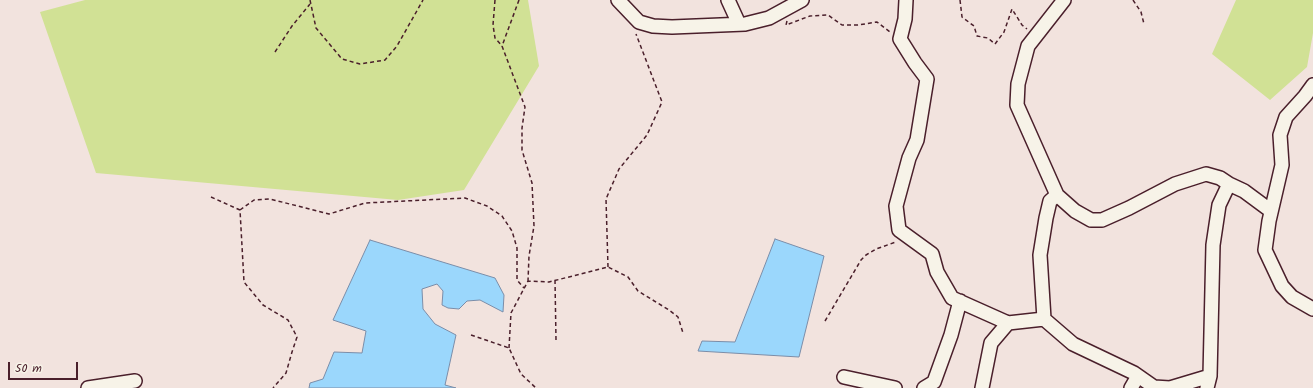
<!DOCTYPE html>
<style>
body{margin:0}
#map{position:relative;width:1313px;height:388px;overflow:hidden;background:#f2e3de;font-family:Kalam,sans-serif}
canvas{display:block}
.scale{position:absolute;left:8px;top:362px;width:70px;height:18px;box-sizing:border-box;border:2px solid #4a1f2b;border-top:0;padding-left:5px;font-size:12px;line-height:14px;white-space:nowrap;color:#4a1f2b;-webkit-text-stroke:3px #f7f3e8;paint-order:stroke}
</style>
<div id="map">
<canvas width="1313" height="388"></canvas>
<div class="scale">50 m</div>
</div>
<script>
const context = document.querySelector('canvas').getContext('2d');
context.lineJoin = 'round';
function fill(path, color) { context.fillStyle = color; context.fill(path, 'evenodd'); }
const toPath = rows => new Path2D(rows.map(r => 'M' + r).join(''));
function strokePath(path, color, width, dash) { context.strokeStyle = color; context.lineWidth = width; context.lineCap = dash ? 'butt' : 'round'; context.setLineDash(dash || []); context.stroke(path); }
fill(toPath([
 [85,0,528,0,539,66,464,190,398,200,96,173,40,12],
 [1236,0,1313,0,1313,33,1307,67,1270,100,1212,54]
]), '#d1e195');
const water = toPath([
 [775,239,824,256,799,357,698,351,702,341,735,342,775,239],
 [370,240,495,278,504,295,503,312,480,300,467,301,459,309,448,308,442,305,443,291,437,284,422,289,423,309,435,324,456,335,445,385,456,388,309,388,310,383,323,379,334,352,362,353,366,331,333,320,370,240]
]);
fill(water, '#9bd7fc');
strokePath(water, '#7b8da8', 1);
const minor = toPath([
 [618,0,639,22,653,26,672,27,745,24,769,18,802,0],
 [728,0,739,24],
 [906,0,905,19,900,39,915,63,927,79,917,140,909,158,896,206,899,230,932,254,937,272,952,298,1008,323,1044,319,1073,344,1134,373,1154,387,1170,388,1210,376],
 [1064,0,1028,46,1018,84,1017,105,1057,195,1075,211,1091,220,1102,220,1129,208,1175,184,1206,174,1220,178,1229,184,1244,191,1271,211],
 [1313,85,1305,96,1286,117,1280,135,1282,165,1269,221,1265,250,1282,286,1292,297,1313,309],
 [1044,319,1040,255,1046,218,1050,201,1057,195],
 [844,377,895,388],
 [88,388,135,381],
 [924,388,934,382,951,335,960,301],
 [982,388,991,343,1008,323],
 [1131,388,1138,376],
 [1207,388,1210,376,1213,245,1219,205,1229,184]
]);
strokePath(minor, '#4a1f2b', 16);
strokePath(toPath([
 [310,0,316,28,342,59,360,64,385,60,397,46,423,0],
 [495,0,493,25,495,38,502,46],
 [519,0,502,46,525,107,522,128,522,150,532,183,534,226,529,256,528,281],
 [960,0,962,17,974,26,977,36,988,38,995,44,1004,32,1012,9,1022,25,1027,29],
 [1133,0,1141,12,1144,24],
 [787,21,786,25,810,16,828,15,842,25,858,25,877,22,890,32],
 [275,52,292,26,310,4],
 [211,197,240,210,244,282,263,305,288,320,297,337,292,352,286,373,273,388],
 [240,210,254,200,270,199,329,214,365,203,465,198,487,206,502,216,512,231,517,248,517,280,524,288],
 [608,267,606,199,619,169,647,135,662,102,636,34],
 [555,280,556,340],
 [825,321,861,260,866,255,876,249,896,242],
 [471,335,509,348,521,374,536,388],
 [509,348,511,313,528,281,549,282,608,267,628,277,638,291,669,310,678,317,683,333]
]), '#4a1f2b', 1.5, [4, 3]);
strokePath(minor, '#f7f3e8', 13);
</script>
